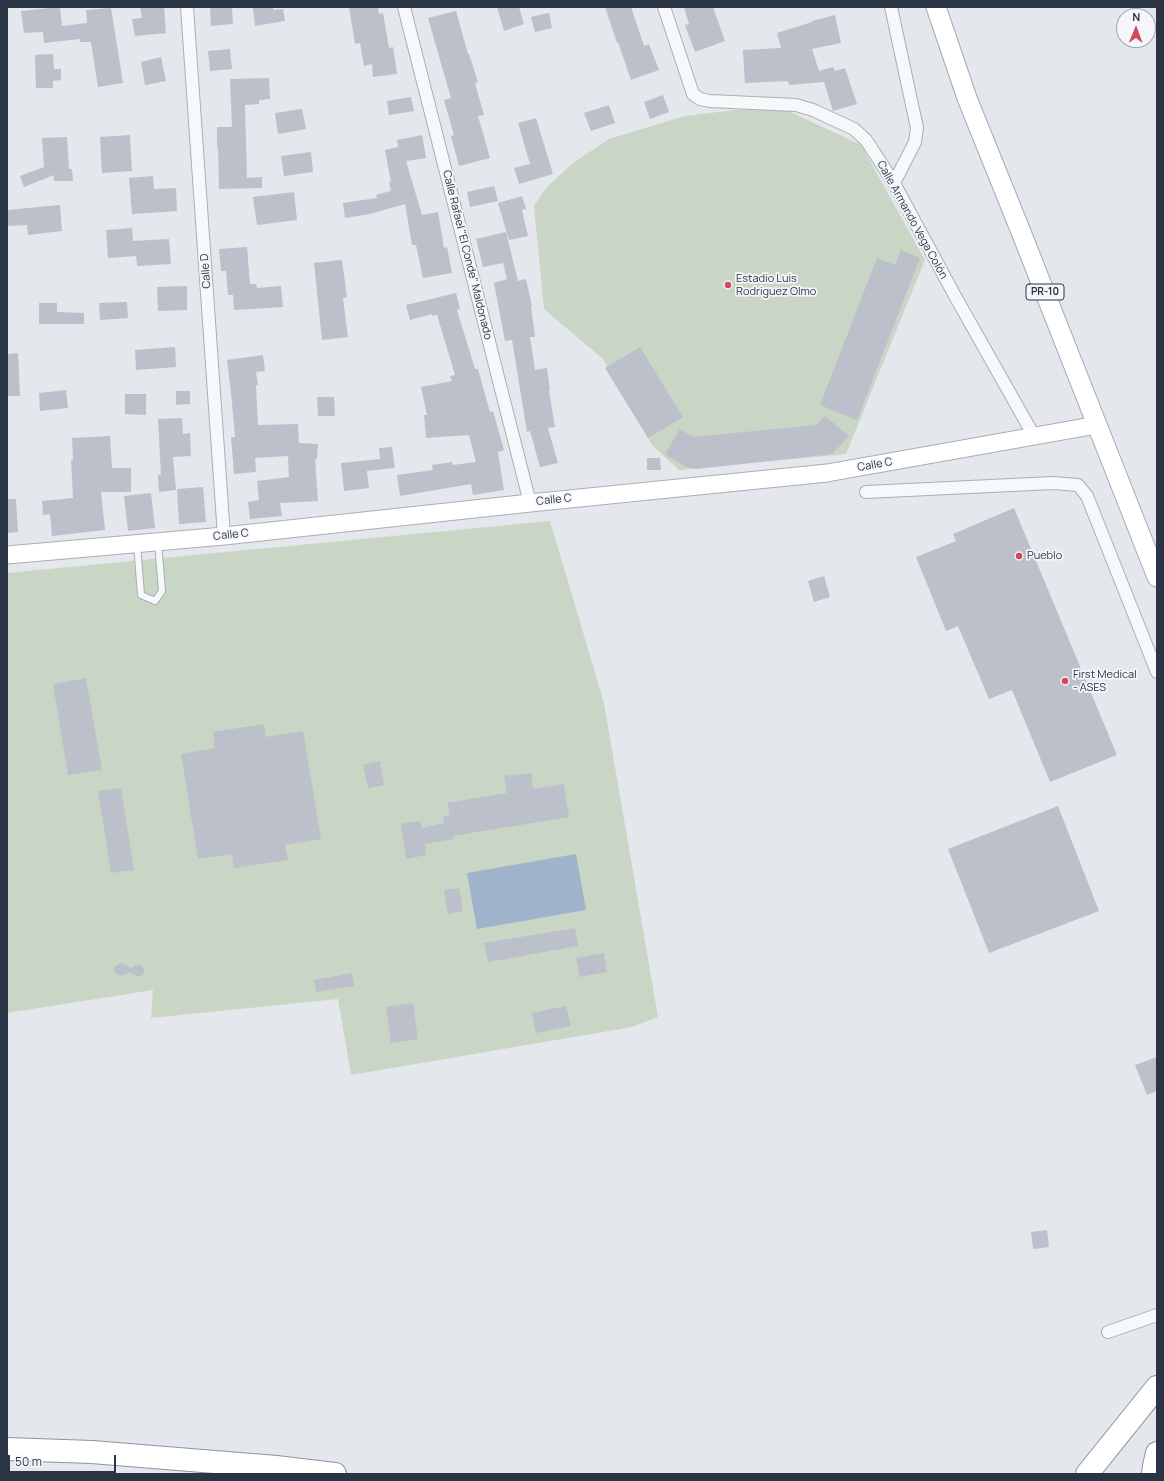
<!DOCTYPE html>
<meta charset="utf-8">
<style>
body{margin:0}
#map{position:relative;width:1164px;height:1481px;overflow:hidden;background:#e4e7ec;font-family:Manrope,sans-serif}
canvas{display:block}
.frame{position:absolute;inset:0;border:8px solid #2b3445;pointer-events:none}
.north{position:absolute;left:1116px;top:8px;width:40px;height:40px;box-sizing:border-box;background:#f4f6f9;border:1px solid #a4a8b1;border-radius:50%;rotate:1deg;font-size:11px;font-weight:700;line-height:16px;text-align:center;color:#2b3445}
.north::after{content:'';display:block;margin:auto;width:14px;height:18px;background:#d1495b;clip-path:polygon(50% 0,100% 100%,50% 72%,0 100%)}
.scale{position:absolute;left:8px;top:1455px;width:108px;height:18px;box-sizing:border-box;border:2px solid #2b3445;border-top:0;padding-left:5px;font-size:12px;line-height:14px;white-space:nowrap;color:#2b3445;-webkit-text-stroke:3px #f4f6f9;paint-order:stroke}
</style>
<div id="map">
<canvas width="1164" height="1481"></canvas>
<div class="frame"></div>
<div class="north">N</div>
<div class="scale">50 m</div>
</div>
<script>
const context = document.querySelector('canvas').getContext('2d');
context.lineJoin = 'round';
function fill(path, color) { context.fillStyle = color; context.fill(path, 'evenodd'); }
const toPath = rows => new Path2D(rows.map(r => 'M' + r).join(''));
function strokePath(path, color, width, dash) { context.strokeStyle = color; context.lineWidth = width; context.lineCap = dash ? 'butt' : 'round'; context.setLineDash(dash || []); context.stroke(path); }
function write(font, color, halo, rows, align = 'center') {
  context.font = font + ' Manrope,sans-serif'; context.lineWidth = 3.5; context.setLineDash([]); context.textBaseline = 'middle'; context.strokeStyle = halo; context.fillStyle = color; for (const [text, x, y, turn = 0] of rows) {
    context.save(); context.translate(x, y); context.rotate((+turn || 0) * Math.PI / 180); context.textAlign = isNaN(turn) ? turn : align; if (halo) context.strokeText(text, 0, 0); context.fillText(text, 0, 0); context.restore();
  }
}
fill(toPath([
 [784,109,861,145,925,260,846,454,679,470,652,445,603,359,544,309,534,206,546,188,573,163,609,139,685,116,734,110],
 [550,521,604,703,658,1017,632,1027,351,1075,338,999,151,1018,153,990,7,1013,7,573]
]), '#c9d6c5');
fill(toPath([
 [576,854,586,910,477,929,467,873]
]), '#9fb4cc');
fill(toPath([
 [60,7,62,26,87,23,86,10,111,8,123,83,98,87,91,42,80,42,80,39,44,43,43,32,24,33,21,11],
 [140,7,164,7,166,33,135,36,132,19,142,18],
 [210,7,232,7,233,24,211,26],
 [253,7,273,7,273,10,283,9,285,21,255,26],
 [349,7,378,7,379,14,383,13,389,48,393,47,397,74,373,77,372,64,364,66,360,43,355,44],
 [497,7,519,7,524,24,504,31],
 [605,7,631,7,644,46,649,44,659,70,631,80,618,42,617,43],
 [684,7,713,7,725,41,695,52,685,25,689,24],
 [456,11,468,54,469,54,478,82,475,83,484,115,478,116,490,158,459,166,451,136,454,135,444,100,451,98,428,18],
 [549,13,552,28,535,32,531,17],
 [835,15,841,43,812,49,819,71,833,67,835,71,845,68,857,104,833,111,824,82,789,85,788,81,745,83,743,50,781,48,777,33,812,22,812,21],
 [230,49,232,69,210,71,208,51],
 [53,54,54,69,61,69,61,80,53,81,53,88,36,88,35,55],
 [161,57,166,81,145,85,141,62],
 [269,78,270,99,259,100,259,104,245,105,247,178,262,177,262,188,219,189,218,147,217,147,217,127,232,127,230,79],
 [663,95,669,112,650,119,644,102],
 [411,97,414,111,389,115,387,101],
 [609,105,615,123,591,131,584,113],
 [302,109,306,129,278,134,275,113],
 [536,118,553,174,519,184,514,168,530,164,518,123],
 [130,135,132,171,102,173,100,137],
 [422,135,426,158,406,161,422,215,438,212,444,248,447,247,452,273,423,278,416,245,412,245,405,204,370,214,345,218,343,203,377,198,376,195,391,191,389,182,391,182,385,150,398,147,397,140],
 [67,137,69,169,72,169,73,181,54,181,54,175,24,187,20,176,44,167,42,138],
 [311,152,313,172,284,176,281,156],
 [153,176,154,189,176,188,177,211,132,214,129,178],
 [494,186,498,201,470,207,467,192],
 [294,192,297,220,257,225,253,197],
 [522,196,526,209,522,210,528,236,509,240,498,203],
 [60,205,62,231,28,235,27,225,7,226,7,210],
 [132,228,133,241,169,239,171,264,137,266,136,256,108,258,106,230],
 [506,232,518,281,526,279,532,306,531,306,535,337,530,337,535,370,547,368,550,390,549,391,555,427,548,428,558,463,540,467,530,431,527,432,512,340,505,341,494,283,507,279,503,263,483,267,476,239],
 [247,247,250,284,256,284,257,288,281,286,283,307,234,310,233,295,228,295,226,271,221,271,219,249],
 [901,250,920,258,857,420,820,405,877,258,895,265],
 [342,260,347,297,343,298,348,337,322,340,314,263],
 [187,286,187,310,158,311,157,287],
 [456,293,460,309,457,310,475,369,478,369,490,412,493,411,504,450,498,452,504,490,473,495,471,484,400,496,397,475,433,470,432,465,452,462,453,465,476,462,469,435,426,438,424,415,427,415,421,387,452,381,450,376,455,375,437,315,432,316,432,314,410,320,406,305],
 [127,302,128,318,100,320,99,303],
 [39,303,57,303,57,312,84,313,84,324,39,324],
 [175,347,176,367,136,370,135,350],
 [640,347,683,417,648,438,605,368],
 [18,353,20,396,7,396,7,354],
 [263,355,265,371,256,372,258,385,256,385,258,425,298,424,299,443,318,444,317,459,315,459,318,501,280,503,282,516,250,519,248,502,259,500,257,481,289,477,288,456,255,458,256,472,234,474,231,437,235,437,231,392,227,360],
 [66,390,68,408,40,411,39,393],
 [176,391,190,391,190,404,176,405],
 [125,394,146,394,146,415,125,414],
 [317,397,334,397,335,416,318,416],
 [825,416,849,436,832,454,696,469,686,467,665,454,680,429,693,437,817,425],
 [182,418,183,434,190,433,191,456,173,457,176,490,159,492,158,475,161,475,158,419],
 [110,436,112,468,131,468,131,492,101,492,105,530,52,536,50,514,43,515,42,501,73,498,71,460,73,460,72,438],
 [392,447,395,468,367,471,369,488,344,491,341,463,380,459,379,448],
 [647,458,660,458,661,470,647,470],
 [203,487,206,522,179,524,177,489],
 [151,493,155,528,128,531,124,496],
 [7,499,16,499,18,532,7,533],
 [1014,508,1117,755,1050,782,1012,690,989,699,958,626,946,631,916,557,956,541,953,534],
 [824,576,830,597,814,602,808,581],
 [86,678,102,770,68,775,53,684],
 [264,724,266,737,303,731,321,839,285,845,288,860,234,868,232,854,198,859,181,754,215,748,213,732],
 [380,761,384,785,368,788,363,764],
 [531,773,533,789,564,784,569,817,453,836,454,839,425,844,426,855,406,859,401,824,420,821,422,828,444,823,443,816,450,815,447,803,507,793,504,776],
 [121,788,134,870,111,873,98,791],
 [1058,806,1099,911,989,953,948,849],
 [459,888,463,911,448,914,444,890],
 [575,928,578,946,488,962,484,943],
 [604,953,607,972,580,977,576,958],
 [122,963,131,968,136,965,141,965,145,970,143,975,138,977,129,972,124,975,118,975,115,972,114,967,118,964],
 [352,973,354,986,316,992,314,980],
 [413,1003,418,1039,391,1043,386,1007],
 [566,1006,571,1026,536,1033,532,1013],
 [1157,1057,1157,1091,1147,1095,1135,1065],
 [1047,1230,1049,1247,1033,1249,1031,1232]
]), '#bbc0ca');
const lane = toPath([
 [137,544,141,595,155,601,162,591,158,543]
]);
const street = toPath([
 [187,7,224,536],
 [404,7,530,503],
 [664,7,693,94,700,99,710,101,796,105,813,110,854,129,866,140,894,183,955,296,1034,436],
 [891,7,917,128,915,142,894,183],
 [866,492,1053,483,1078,485,1087,496,1157,672],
 [1108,1332,1157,1315]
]);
const secondary = toPath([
 [7,555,224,536,530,503,827,473,1097,425]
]);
const primary = toPath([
 [936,7,967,98,1021,232,1157,577]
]);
const highway = toPath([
 [7,1449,92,1452,276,1467,335,1474],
 [1087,1474,1157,1387],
 [1153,1474,1154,1466,1157,1453]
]);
strokePath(lane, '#a9aeb7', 8);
strokePath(street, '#a9aeb7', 14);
strokePath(secondary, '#a9aeb7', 19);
strokePath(primary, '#a3abb8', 21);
strokePath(highway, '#8b94a3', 24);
strokePath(lane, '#f7f8fa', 6);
strokePath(street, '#f7f8fa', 12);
strokePath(secondary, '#fff', 17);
strokePath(primary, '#fff', 19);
strokePath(highway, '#fff', 22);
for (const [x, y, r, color] of [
 [728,285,4,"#d1495b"],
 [1019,556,4,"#d1495b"],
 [1065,681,4,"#d1495b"]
]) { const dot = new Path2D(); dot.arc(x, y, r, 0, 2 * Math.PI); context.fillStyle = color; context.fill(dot); strokePath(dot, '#f4f6f9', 1.5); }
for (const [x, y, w] of [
 [1045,292,38]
]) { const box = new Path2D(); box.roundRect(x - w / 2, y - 8, w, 16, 3); context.fillStyle = '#f4f6f9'; context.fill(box); strokePath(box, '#2b3445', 1); }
write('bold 10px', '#2b3445', null, [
 ["PR-10",1045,292]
]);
write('11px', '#2b3445', '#f4f6f9', [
 ["Calle Armando Vega Colón",912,220,61],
 ["Calle Rafael \"El Conde\" Maldonado",467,255,76],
 ["Calle D",206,271,-94],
 ["Calle C",875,465,-10],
 ["Calle C",554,500,-6],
 ["Calle C",231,535,-6]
]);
write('11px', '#2b3445', '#f4f6f9', [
 ["Estadio Luis",736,279],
 ["Rodriguez Olmo",736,292],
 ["Pueblo",1027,556],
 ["First Medical",1073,675],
 ["- ASES",1073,688]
], 'left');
</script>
